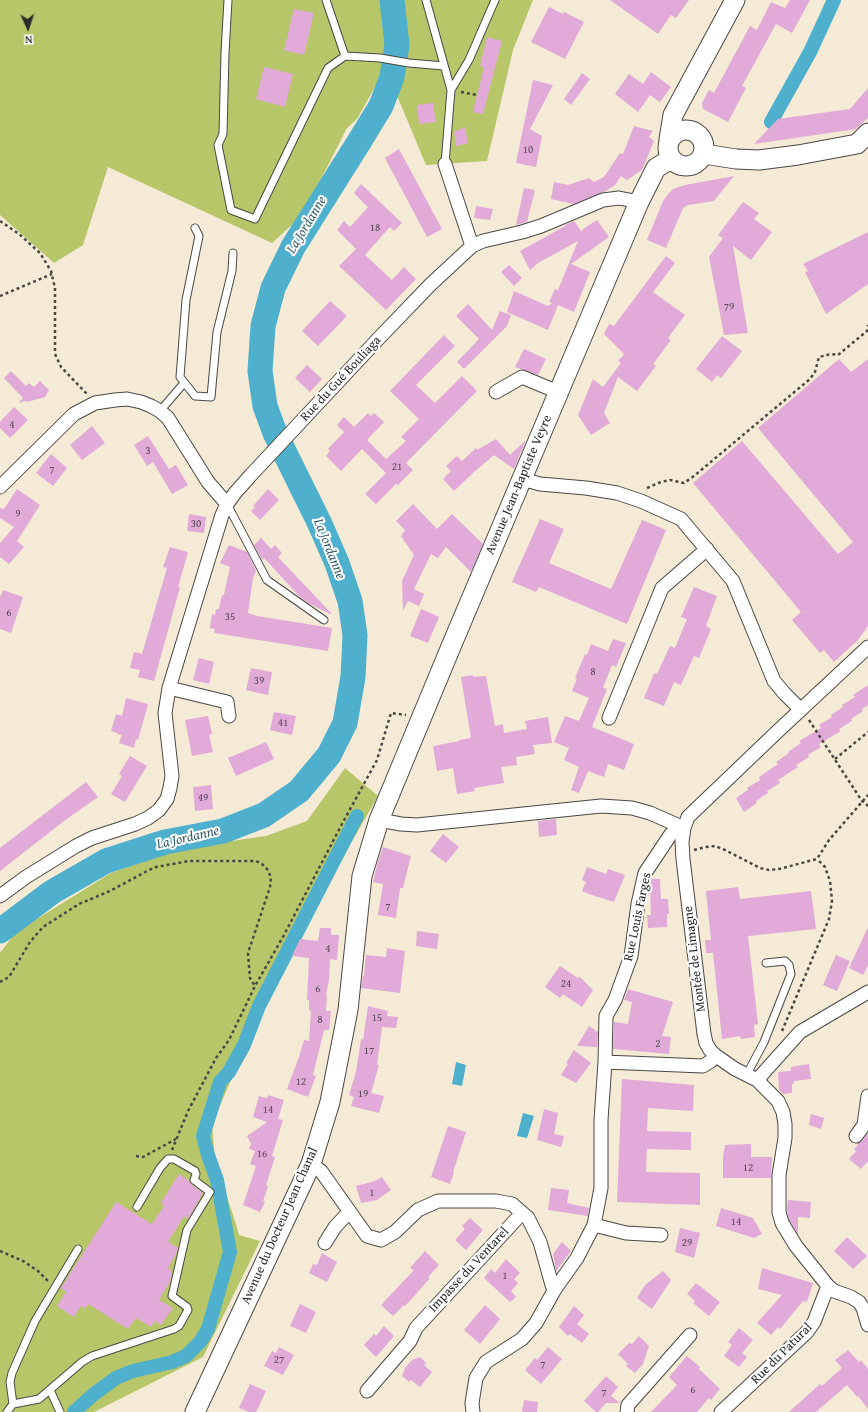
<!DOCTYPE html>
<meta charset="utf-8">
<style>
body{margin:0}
#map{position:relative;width:868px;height:1412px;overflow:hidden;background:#f4ead5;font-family:"Gentium Book Plus",serif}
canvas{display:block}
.north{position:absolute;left:8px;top:8px;width:40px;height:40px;-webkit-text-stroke:3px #fff;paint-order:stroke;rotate:177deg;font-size:11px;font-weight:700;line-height:16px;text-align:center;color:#2b2b2b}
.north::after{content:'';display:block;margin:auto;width:14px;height:18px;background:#2b2b2b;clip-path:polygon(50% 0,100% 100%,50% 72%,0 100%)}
</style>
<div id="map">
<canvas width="868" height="1412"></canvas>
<div class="north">N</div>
</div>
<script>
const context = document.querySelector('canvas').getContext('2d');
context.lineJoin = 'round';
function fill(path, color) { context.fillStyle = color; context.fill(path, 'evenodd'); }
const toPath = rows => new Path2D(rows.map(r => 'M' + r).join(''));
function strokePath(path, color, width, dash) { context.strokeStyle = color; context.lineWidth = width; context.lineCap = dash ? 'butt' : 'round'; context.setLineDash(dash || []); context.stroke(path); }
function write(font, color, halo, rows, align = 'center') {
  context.font = font + ' "Gentium Book Plus",serif'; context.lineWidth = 4; context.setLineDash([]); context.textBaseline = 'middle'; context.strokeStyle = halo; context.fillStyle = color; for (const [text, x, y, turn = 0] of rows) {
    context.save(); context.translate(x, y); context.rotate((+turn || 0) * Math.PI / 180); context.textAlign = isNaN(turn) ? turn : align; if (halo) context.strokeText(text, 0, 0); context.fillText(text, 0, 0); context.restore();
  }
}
fill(toPath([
 [0,0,533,0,513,50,487,161,426,165,398,98,376,85,357,119,347,128,321,179,294,223,272,243,108,167,83,245,54,263,0,215],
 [345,768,378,796,335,871,258,1018,212,1124,215,1161,234,1218,239,1235,260,1241,203,1357,94,1412,0,1412,0,953,16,932,111,873,183,848,266,836,307,821]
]), '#b6c669');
fill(toPath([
 [456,1062,466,1065,462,1086,452,1084],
 [523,1113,534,1116,527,1138,517,1136]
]), '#4eb0cd');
strokePath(toPath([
 [771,122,810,52,834,0],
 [74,1412,94,1394,116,1378,133,1371,172,1362,186,1356,200,1342,208,1329,230,1252,217,1180,208,1155,203,1136,220,1082,229,1072,244,1045,259,1006,357,816]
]), '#4eb0cd', 14);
strokePath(toPath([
 [0,931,52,892,106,861,165,842,223,831,264,815,299,791,329,755,345,723,353,677,355,635,350,601,337,563,319,522,275,433,265,406,260,371,263,326,273,288,293,247,359,142,381,106,392,77,397,45,392,0]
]), '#4eb0cd', 25);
fill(toPath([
 [610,0,689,0,676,18,671,15,658,34],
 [790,0,810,0,792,33,776,24,742,86,746,88,728,122,703,109,702,103,709,90,714,93,750,26,757,30,771,2,785,8],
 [549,7,563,14,564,12,584,22,565,59,531,42],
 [294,9,314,13,304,55,284,50],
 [487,37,502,41,483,114,473,112,484,67,480,66],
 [264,67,293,74,285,107,256,99],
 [651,72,671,87,660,102,650,95,638,112,615,94,629,74,643,84],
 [582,73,590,79,571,105,564,99],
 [533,80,553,85,530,129,542,136,536,167,516,163],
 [868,88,868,118,856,129,754,144,778,119,850,109],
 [433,103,436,122,419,124,417,105],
 [634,126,653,131,649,137,654,141,642,170,627,180,621,176,615,185,604,192,574,204,551,199,554,182,568,185,589,178,594,182,604,177,620,153,623,154],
 [465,127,468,143,456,146,454,132],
 [399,149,442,229,427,237,385,158],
 [734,176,714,201,688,205,683,208,666,248,647,240,663,201,668,194,673,189,685,185],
 [361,184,402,223,394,231,390,227,365,255,392,280,404,267,416,279,386,310,339,266,356,249,337,230,344,221,350,227,368,207,354,193],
 [524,188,535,190,527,222,516,225],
 [743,202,759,213,754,219,772,232,751,260,733,246,748,333,724,335,709,257,723,238,718,235],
 [476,206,493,209,490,220,474,218],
 [597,220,609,237,571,264,590,272,574,312,558,305,548,330,507,312,514,291,548,306,552,303,549,302,555,289,558,290,578,241,538,263,530,270,520,251,565,226,565,225,574,221,582,232,583,229],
 [868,232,868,284,826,314,805,272,808,271,803,264],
 [666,256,675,263,653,292,685,315,668,338,671,340,653,364,656,366,637,391,618,377,604,413,610,423,591,435,578,415,593,379,603,387,621,363,618,361,624,354,604,334,609,324,614,326],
 [509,265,522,278,514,286,501,272],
 [330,301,347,316,318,346,302,331],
 [468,304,492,330,500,311,511,315,507,326,464,369,457,362,479,339,456,316],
 [444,335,455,346,416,385,435,403,462,376,477,391,406,463,413,470,398,485,396,484,376,504,365,494,386,473,362,449,341,471,326,456,330,451,328,449,344,432,337,425,344,417,354,427,368,413,371,416,374,413,384,422,367,440,386,459,406,441,401,437,419,419,390,391],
 [722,336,742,351,721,378,717,375,712,382,696,369],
 [524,349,546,359,538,375,515,367],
 [839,359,851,372,868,359,868,626,858,640,834,662,824,650,820,653,792,620,801,612,693,483,742,441,838,554,853,542,758,428],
 [307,365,322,379,310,392,295,378],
 [11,371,26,386,29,383,34,387,40,381,49,390,45,397,27,402,26,401,18,403,23,398,4,378],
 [14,407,28,420,10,438,0,428,0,422],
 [92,426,105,443,82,460,70,445],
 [148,436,169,469,176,465,188,485,172,494,153,462,147,466,134,445],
 [496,439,510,455,526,440,514,469,494,455,474,472,454,491,443,479,451,471,446,466,457,456,462,461,476,448,477,450],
 [51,454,67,468,53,486,36,473],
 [17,489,40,505,17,541,24,547,9,564,0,557,0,543,14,527,0,518,0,508,4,509],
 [268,489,279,500,260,520,251,511,255,507,253,506],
 [413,504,437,529,452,514,483,544,471,572,446,547,438,558,431,554,414,589,424,594,419,606,408,601,403,611,402,581,414,555,401,536,405,530,396,521],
 [189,514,206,517,204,533,187,531],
 [540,519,564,529,549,563,611,589,642,520,666,530,627,624,539,587,536,592,512,582],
 [261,538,271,549,275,545,282,553,278,557,331,613,330,614,310,604,300,597,264,558,262,560,254,545],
 [229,545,247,552,256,571,253,578,248,613,257,616,332,628,328,651,214,633,215,629,210,628,212,614,215,615,216,609,219,609,222,595,224,595,230,567,220,563],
 [170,547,188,552,178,587,180,587,154,681,138,677,140,670,130,668,134,652,142,654,167,568,163,567],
 [694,587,717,596,706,626,711,629,699,658,694,656,681,685,674,682,664,706,644,698,654,673,657,674,670,646,675,648,687,619,681,617],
 [3,590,23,597,11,633,0,629,0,597],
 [421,609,439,617,428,643,410,636],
 [613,639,626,643,616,667,612,665,603,688,607,689,592,727,634,744,624,770,608,764,604,777,588,771,579,793,571,790,579,767,564,760,569,748,554,742,565,716,579,721,589,698,572,691,577,679,575,678,585,654,587,655,591,644,608,651],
 [199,658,214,662,209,684,193,680],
 [251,668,272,672,268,695,246,690],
 [473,675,473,677,486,676,495,726,503,724,504,733,527,729,525,721,548,717,552,743,533,745,535,754,516,757,517,765,501,767,504,783,474,788,475,791,457,794,453,768,437,771,433,746,459,741,459,740,471,738,461,677],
 [868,685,868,705,862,709,863,711,851,719,852,721,839,729,841,731,819,744,821,747,808,755,809,757,796,765,798,767,778,780,780,783,767,791,768,793,756,801,757,803,744,812,736,798,748,790,747,788,760,780,759,777,778,764,776,762,789,753,788,752,801,743,799,741,821,728,819,725,832,717,831,715,843,707,842,705,855,697,853,695],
 [126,698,148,704,138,740,136,739,134,748,119,743,122,735,117,734,117,733,111,731,116,714,122,716],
 [274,712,296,716,292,735,270,730],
 [208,716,212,734,209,735,213,752,192,756,185,720],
 [266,742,274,759,236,776,228,758],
 [130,756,147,766,125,802,111,794,122,776,119,774],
 [86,782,98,797,64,821,0,871,0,848],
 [211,785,213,809,195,811,193,787],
 [556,819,557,835,539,837,538,821],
 [443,834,459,847,446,863,430,851],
 [383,847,411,856,403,888,400,888,396,918,378,915,383,884,373,882,377,865],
 [587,867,606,874,608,869,625,875,614,902,589,894,582,891,586,882,582,880],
 [652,879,660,879,661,899,668,899,669,914,667,914,667,927,648,928,647,915,651,915,650,885],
 [738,887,740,899,811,891,816,929,748,936,758,1024,754,1025,755,1037,741,1039,740,1036,722,1039,713,953,706,953,705,940,711,940,706,891],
 [868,927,868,965,863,975,849,968],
 [320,928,331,928,331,935,339,935,337,960,330,959,329,980,326,995,327,995,326,1011,331,1011,329,1030,324,1030,313,1075,316,1076,308,1097,287,1089,299,1057,304,1040,309,1041,311,1011,309,1011,309,1000,307,1000,309,958,292,956,300,939,318,941],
 [417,931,439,934,437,949,416,946],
 [387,948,405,951,400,993,361,988,363,976,364,976,366,955,386,957],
 [836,955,850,961,837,991,823,985],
 [560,966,578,978,579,976,593,990,582,1007,563,994,560,998,545,987],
 [628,989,673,1002,662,1036,671,1037,669,1054,613,1049,614,1022,628,1024,632,1002,624,1000],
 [368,1006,388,1011,387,1016,398,1017,396,1028,382,1027,377,1065,379,1065,371,1093,384,1096,379,1113,351,1106,354,1097,349,1095,356,1072,361,1039,363,1040],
 [589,1026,598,1032,597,1047,577,1046],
 [574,1050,591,1063,576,1083,561,1075,568,1064,566,1063],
 [809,1064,811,1079,794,1081,794,1084,792,1084,792,1093,783,1094,779,1090,778,1072,791,1071,791,1067],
 [622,1079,694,1085,693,1111,648,1108,647,1131,691,1132,691,1150,647,1149,646,1172,700,1173,700,1205,617,1202],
 [268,1095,284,1100,278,1119,283,1120,272,1156,275,1157,266,1185,268,1186,263,1201,265,1202,260,1212,243,1205,256,1166,250,1164,255,1151,249,1149,251,1144,247,1136,267,1122,253,1117,259,1096,267,1098],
 [544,1109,558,1113,554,1134,564,1136,561,1147,537,1140],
 [811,1114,824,1118,821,1129,809,1125],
 [448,1126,466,1132,453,1172,454,1172,450,1184,431,1177],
 [868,1133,868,1163,867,1162,861,1169,849,1159,856,1151,854,1149,858,1145,857,1144,862,1141],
 [751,1144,751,1157,772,1157,771,1178,723,1178,723,1157,725,1145],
 [179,1174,189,1181,191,1184,203,1193,188,1219,184,1216,168,1242,178,1248,176,1254,168,1268,172,1271,170,1282,159,1300,173,1308,161,1325,155,1321,151,1327,136,1318,128,1329,88,1304,85,1309,81,1306,74,1317,57,1306,66,1292,61,1288,116,1202,152,1224,164,1206,161,1203],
 [382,1177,391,1190,377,1200,361,1203,356,1186,375,1181],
 [551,1188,569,1190,567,1203,589,1208,588,1216,548,1210],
 [788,1200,811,1202,810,1218,798,1217,798,1234,789,1220,787,1211],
 [721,1208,753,1218,762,1234,754,1238,716,1226],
 [470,1218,483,1230,466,1250,455,1240,465,1229,462,1226],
 [680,1228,700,1233,694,1258,675,1252],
 [847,1237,867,1256,853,1269,834,1251],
 [562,1242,571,1251,556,1271,553,1254],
 [425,1251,439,1265,428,1277,430,1278,417,1293,405,1306,404,1305,393,1316,381,1305,414,1270,410,1268],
 [322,1253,337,1262,327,1282,309,1273,313,1264,317,1265],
 [506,1259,520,1273,514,1279,518,1283,511,1291,516,1297,510,1302,484,1278,491,1269,495,1273],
 [762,1268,813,1283,807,1302,803,1301,780,1329,778,1327,771,1335,757,1323,782,1295,758,1289],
 [663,1271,671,1280,652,1309,637,1298,645,1285],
 [696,1283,720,1302,709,1316,693,1303,695,1301,687,1294],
 [300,1304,316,1312,306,1333,290,1326],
 [485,1305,500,1319,480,1344,464,1330],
 [574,1306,584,1315,577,1324,589,1334,582,1343,570,1334,568,1336,559,1327],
 [384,1326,394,1336,376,1357,364,1345,374,1334,376,1336],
 [739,1328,753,1340,742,1353,747,1357,739,1367,724,1356,732,1345,728,1342],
 [639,1336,649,1346,643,1364,635,1373,626,1366,628,1364,618,1354,629,1343,632,1344],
 [279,1347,294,1355,283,1375,264,1366,272,1351,276,1353],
 [548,1347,562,1359,541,1384,525,1370,535,1358,537,1360],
 [848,1350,859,1362,861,1360,868,1369,868,1409,858,1396,857,1397,847,1385,816,1412,789,1412,820,1384,822,1386,842,1368,835,1360],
 [687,1356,700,1367,699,1369,720,1389,711,1400,709,1398,697,1412,651,1412,677,1385,669,1377],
 [420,1357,426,1363,424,1365,432,1372,420,1387,411,1380,409,1382,402,1376,405,1368,412,1360],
 [606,1376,618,1387,611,1396,620,1403,606,1403,598,1412,596,1412,584,1401],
 [250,1384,266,1391,256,1412,249,1412,239,1408],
 [524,1400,538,1402,537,1412,522,1412]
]), '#e1aad8');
const service = toPath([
 [228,0,225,53,223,134,218,145,231,210,255,219,328,68,345,56,380,58,409,63,444,66],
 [326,0,345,56],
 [426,0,451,90],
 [445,164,451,90,469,60,495,0],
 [195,228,199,236,186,300,180,377,195,396,211,397,217,332,232,271,233,253],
 [160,411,184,383],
 [227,504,267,580,324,620],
 [747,1074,764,1042,791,974,789,965,785,961,766,963],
 [50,1390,60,1412],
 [13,1404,10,1382,12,1373,35,1321,78,1249],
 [7,1412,13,1404,39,1399,82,1362,92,1356,174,1329,179,1326,188,1310,187,1307,172,1296,187,1230,210,1192,194,1180,196,1174,195,1171,174,1159,168,1159,160,1168,137,1207]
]);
const minor = toPath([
 [445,164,472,246],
 [496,392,522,377,558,392],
 [522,479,540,484,586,488,617,493,641,501,681,519,733,581,774,681,785,694,801,710],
 [0,487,74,414,95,403,115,400,127,399,141,402,151,406,160,411,168,418,208,482,227,504],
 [169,688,227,702,229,716],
 [609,718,662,588,707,549],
 [379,820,401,824,417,825,601,806,632,808,650,813,684,828,682,842,683,859,704,1034,706,1043,710,1050,715,1055,735,1069,757,1080,778,1101,783,1112,785,1124,785,1138,779,1175,779,1212,782,1223,796,1246,828,1286,834,1291,851,1297,859,1302,863,1308,868,1325],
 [0,896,26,877,76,846,92,838,135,824,148,818,159,810,167,799,170,788,172,776,165,713,169,688,222,515,227,504,235,493,250,476,380,337,430,285,472,246,483,241,522,232,541,226,603,200,619,198,639,202],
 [605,1062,703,1066,711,1061,715,1055],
 [757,1080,800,1032,868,992],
 [856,1136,864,1125,868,1096],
 [311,1164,321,1171,367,1236,381,1240,395,1232,418,1210,438,1201,496,1201,512,1204,528,1218,540,1242,552,1285,555,1289,536,1323,522,1339,486,1362,476,1378,472,1403,473,1412],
 [594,1225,626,1233,661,1235],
 [325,1243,335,1227,349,1212],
 [555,1289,577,1258,594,1225,601,1188,601,1120,605,1062,606,1016,615,1000,631,956,638,904,645,873,671,834,684,828,688,817,779,730,868,647],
 [367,1391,410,1341,416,1328,522,1213],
 [627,1412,628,1405,690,1335],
 [721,1412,807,1332,814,1322,828,1286]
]);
const secondary = toPath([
 '668 148a18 18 0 1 1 36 0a18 18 0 1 1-36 0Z',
 [669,139,673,115,735,0],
 [704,154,736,159,759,160,798,155,857,144,868,133],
 [195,1412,311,1164,330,1102,348,1010,362,876,379,820,450,649,639,202,656,168,671,159]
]);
strokePath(service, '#494844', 9);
strokePath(minor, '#494844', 15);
strokePath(secondary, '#494844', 21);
strokePath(toPath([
 [461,92,477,95],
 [0,221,19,234,40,253,51,271,55,288,55,354,61,367,87,394],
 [0,296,52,274],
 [647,488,661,482,670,480,684,483,694,476,810,379,815,372,819,357,831,354,838,355,867,331,868,325],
 [809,720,862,801,868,806],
 [835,759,868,732],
 [694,850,706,847,715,846,725,850,760,868,769,870,779,869,817,859,829,840,868,795],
 [0,982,9,977,30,942,43,927,79,904,110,891,149,870,156,867,189,861,256,861,262,864,267,869,271,877,270,887,248,953,250,978,255,986],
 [782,1031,829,919,832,901,830,881,825,867,817,859],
 [172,1150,188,1111,216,1058,229,1040,255,986,284,935,342,824,377,760,391,713,406,715],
 [136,1156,143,1157,176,1139],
 [0,1251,23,1261,38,1271,48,1281]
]), '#494844', 2.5, [3, 3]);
strokePath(service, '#fff', 7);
strokePath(minor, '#fff', 13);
strokePath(secondary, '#fff', 19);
write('11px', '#584b56', null, [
 ["10",528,150],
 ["18",375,228],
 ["79",729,307],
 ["4",12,425],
 ["3",148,451],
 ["21",397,467],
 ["7",52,470],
 ["9",18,514],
 ["30",196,524],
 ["6",9,613],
 ["35",230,617],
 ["8",593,672],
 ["39",259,681],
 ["41",283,723],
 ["49",203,798],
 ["7",388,907],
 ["4",328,949],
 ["24",566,984],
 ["6",318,989],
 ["15",377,1018],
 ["8",320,1020],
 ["2",658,1044],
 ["17",369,1051],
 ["12",301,1082],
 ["19",363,1094],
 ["14",268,1110],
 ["16",262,1154],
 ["12",748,1168],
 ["1",372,1193],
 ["14",736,1222],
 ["29",687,1243],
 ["1",505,1276],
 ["27",279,1360],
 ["7",543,1365],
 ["6",693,1390],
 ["7",604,1393]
]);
write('13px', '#2b2b2b', '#fff', [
 ["Rue du Gué Bouliaga",341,379,-47],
 ["Avenue Jean-Baptiste Veyre",519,485,-67],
 ["Rue Louis Farges",638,917,-78],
 ["Montée de Limagne",695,959,-97],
 ["Avenue du Docteur Jean Chanal",280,1226,-66],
 ["Impasse du Ventarel",469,1270,-47],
 ["Rue du Patural",782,1354,-45]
]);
write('italic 14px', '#39606c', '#fff', [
 ["La Jordanne",307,225,-59],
 ["La Jordanne",329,549,68],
 ["La Jordanne",188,838,-13]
]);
</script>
